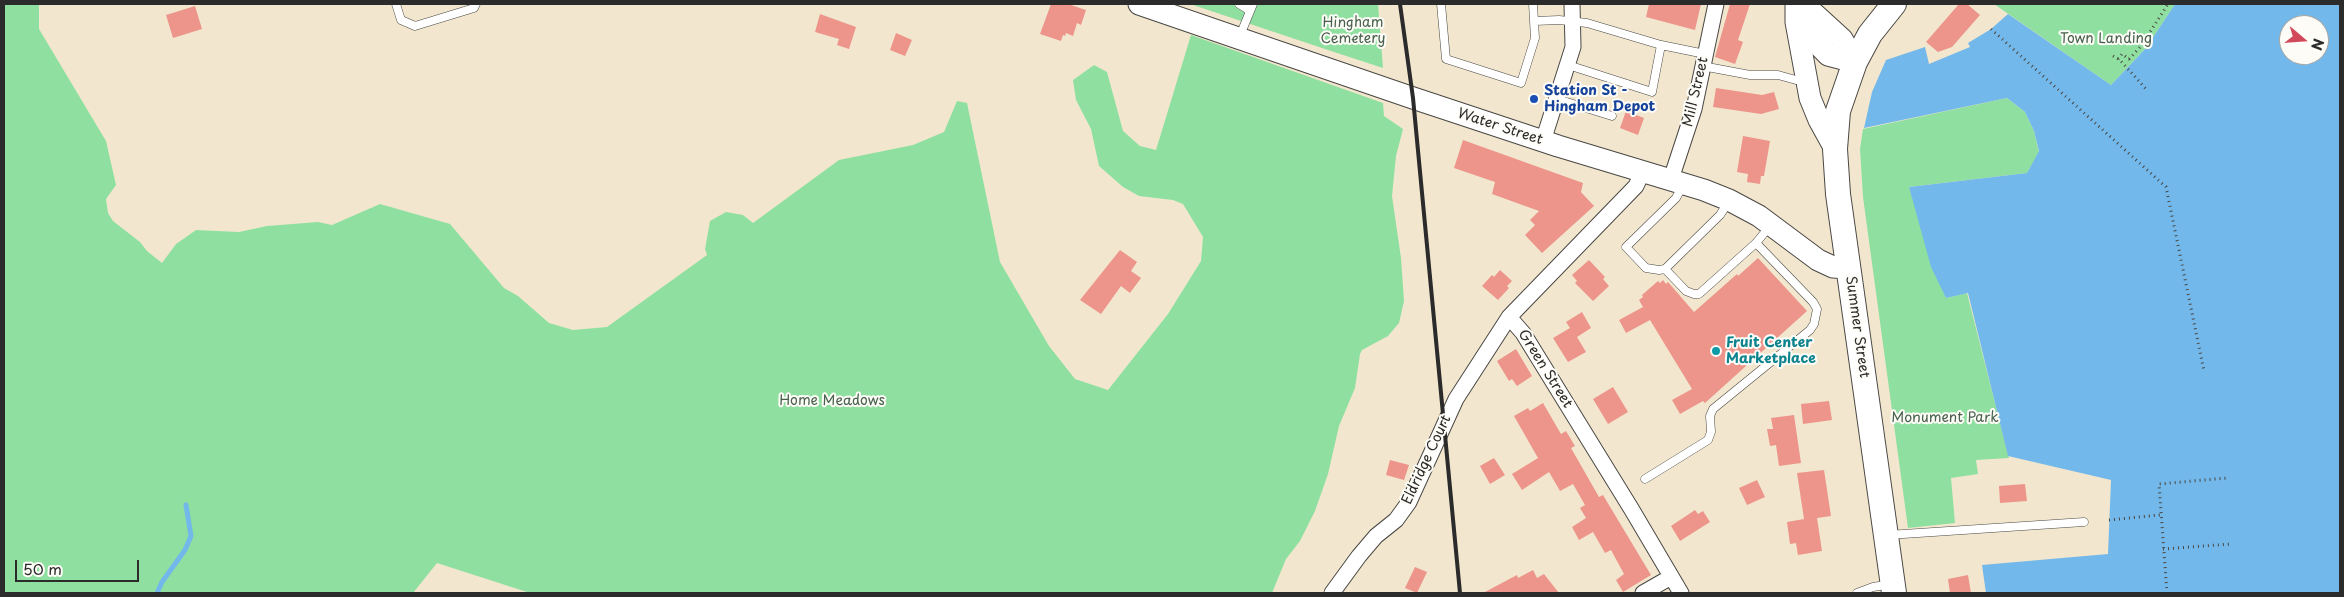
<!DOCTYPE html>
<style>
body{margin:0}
#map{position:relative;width:2344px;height:597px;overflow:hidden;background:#f2e7ce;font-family:"Playpen Sans",sans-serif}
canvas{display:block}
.frame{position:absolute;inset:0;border:5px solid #2b2b2b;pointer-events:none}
.north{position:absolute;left:2279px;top:15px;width:50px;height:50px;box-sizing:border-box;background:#fdfcf7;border:1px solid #a9a8a5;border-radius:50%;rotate:108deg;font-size:14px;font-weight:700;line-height:20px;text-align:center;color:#2b2b2b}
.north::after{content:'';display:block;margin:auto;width:18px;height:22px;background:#d1495b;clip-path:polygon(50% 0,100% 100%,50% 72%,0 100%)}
.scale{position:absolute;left:15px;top:560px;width:124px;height:22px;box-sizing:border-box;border:2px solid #2b2b2b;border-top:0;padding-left:6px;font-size:15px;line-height:18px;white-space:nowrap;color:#2b2b2b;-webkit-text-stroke:4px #fdfcf7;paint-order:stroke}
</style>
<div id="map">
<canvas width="2344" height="597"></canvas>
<div class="frame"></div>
<div class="north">N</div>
<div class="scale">50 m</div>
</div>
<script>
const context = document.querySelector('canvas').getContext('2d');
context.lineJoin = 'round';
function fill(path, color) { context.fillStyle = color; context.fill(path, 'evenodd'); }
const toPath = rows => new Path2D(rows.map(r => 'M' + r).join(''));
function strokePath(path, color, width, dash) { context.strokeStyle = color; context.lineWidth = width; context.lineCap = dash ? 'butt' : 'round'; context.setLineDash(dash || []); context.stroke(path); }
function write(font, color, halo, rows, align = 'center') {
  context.font = font + ' "Playpen Sans",sans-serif'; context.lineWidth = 4; context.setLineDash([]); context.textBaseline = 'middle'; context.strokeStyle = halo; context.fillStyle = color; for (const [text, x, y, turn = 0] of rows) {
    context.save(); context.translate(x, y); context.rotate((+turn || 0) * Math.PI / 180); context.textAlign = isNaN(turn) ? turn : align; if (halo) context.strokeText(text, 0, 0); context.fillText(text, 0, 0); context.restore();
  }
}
fill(toPath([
 [4,4,39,4,39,29,106,141,116,185,106,199,108,213,113,221,140,242,147,251,162,263,176,244,196,230,239,232,267,226,318,222,332,225,380,204,450,224,504,288,518,296,549,323,573,330,607,327,707,255,705,249,710,221,726,212,743,215,753,223,839,160,913,145,944,132,957,101,967,103,1000,262,1049,346,1075,379,1108,390,1168,314,1201,261,1203,237,1183,204,1173,200,1139,196,1123,187,1099,166,1091,129,1076,100,1073,80,1094,65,1107,72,1123,131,1140,146,1156,150,1191,35,1383,103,1384,116,1403,129,1396,156,1392,196,1401,258,1404,301,1399,323,1388,336,1362,350,1360,354,1355,388,1339,426,1328,474,1315,511,1300,541,1286,559,1272,593,530,593,437,563,413,593,4,593],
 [1190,4,1378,4,1383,68,1334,52],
 [1994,4,2175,4,2146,48,2111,85],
 [2007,98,2025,112,2034,131,2039,152,2027,173,1909,187,1946,298,1967,293,2009,458,1976,460,1978,474,1951,478,1955,523,1908,528,1863,197,1860,149,1863,129]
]), '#8fe0a0');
fill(toPath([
 [2175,4,2340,4,2340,593,1986,593,1982,565,2108,554,2111,480,2008,456,1968,293,1946,298,1931,267,1909,187,2027,173,2039,151,2034,131,2025,112,2007,98,1864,128,1872,92,1886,60,1925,47,1929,64,1970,47,1968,43,1991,29,2008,14,2111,85,2146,48],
 [2289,25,2319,25,2319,55,2289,55]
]), '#73b8ea');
strokePath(toPath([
 [157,593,162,582,185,550,191,536,186,505]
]), '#73b8ea', 5);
fill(toPath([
 [1051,4,1068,4,1086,10,1081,25,1077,23,1073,36,1066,33,1065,36,1063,35,1061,41,1040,34],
 [1649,4,1701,4,1695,30,1646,17],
 [1730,4,1750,4,1738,40,1743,42,1735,64,1715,57],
 [1959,4,1967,4,1980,15,1952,47,1938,52,1926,42],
 [195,6,202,29,173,38,166,15],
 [820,14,856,27,849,49,837,45,839,39,815,32],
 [896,33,912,40,905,56,890,50],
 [1716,88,1762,95,1774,92,1779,109,1761,114,1713,107],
 [1626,111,1644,118,1638,135,1620,128],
 [1743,136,1770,141,1764,176,1761,176,1760,184,1747,182,1748,174,1737,172],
 [1463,140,1583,183,1581,192,1594,206,1542,253,1525,235,1535,225,1530,220,1539,211,1492,194,1495,182,1454,168],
 [1120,250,1137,262,1131,271,1141,278,1130,293,1121,286,1101,314,1080,300],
 [1758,258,1807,311,1705,403,1703,401,1680,414,1672,400,1692,389,1650,320,1626,333,1619,320,1643,307,1639,300,1643,297,1642,295,1658,281,1660,283,1663,280,1666,284,1668,282,1694,312,1737,274,1738,276],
 [1589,260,1605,277,1603,279,1609,286,1593,301,1575,283,1577,281,1572,275],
 [1500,270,1512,281,1507,286,1509,288,1498,300,1482,286,1492,275,1494,277],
 [1582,312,1591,328,1577,337,1586,352,1568,362,1553,338,1570,328,1566,322],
 [1516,349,1532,376,1517,386,1512,379,1509,381,1497,361],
 [1613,387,1628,412,1608,424,1593,399],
 [1829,401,1832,420,1803,424,1801,404],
 [1543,403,1561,434,1566,431,1575,446,1571,448,1599,497,1603,495,1651,575,1623,592,1616,580,1624,574,1611,550,1605,553,1593,532,1579,540,1572,527,1586,518,1580,508,1585,505,1573,484,1560,491,1549,472,1522,490,1512,474,1538,458,1514,416,1528,408,1530,411],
 [1794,415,1801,463,1779,466,1776,445,1770,446,1767,429,1773,429,1771,418],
 [1494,458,1505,475,1490,484,1480,466],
 [1390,460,1409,465,1404,480,1386,475],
 [1824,470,1831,516,1817,518,1822,551,1798,555,1796,543,1790,544,1787,522,1804,519,1797,473],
 [1757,480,1765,497,1747,505,1739,488],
 [2025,484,2027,501,2000,503,1999,486],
 [1695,510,1698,514,1703,511,1710,522,1680,541,1671,526],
 [1415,567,1427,572,1417,593,1405,588],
 [1533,570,1537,578,1544,574,1559,593,1483,593,1517,575,1518,578],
 [1968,575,1971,593,1950,593,1948,579]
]), '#ed948b');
const service = toPath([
 [396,4,401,20,415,26,474,8,476,4],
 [1239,4,1249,10],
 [1441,4,1446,59,1521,83,1535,38,1533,4],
 [1535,21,1559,20,1587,23,1661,45,1705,54],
 [1239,38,1253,4],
 [1568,65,1652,92,1661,45],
 [1702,66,1750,75,1778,75,1796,80,1806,78],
 [1557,99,1612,116],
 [1683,185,1676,198,1626,247,1646,268,1659,270,1665,269,1720,215,1729,201],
 [1665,269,1686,291,1694,294,1699,294,1756,243,1770,226],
 [1645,479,1708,440,1711,432,1710,416,1713,409,1810,330,1814,324,1817,309,1813,302,1756,243],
 [1888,535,2084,522],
 [1857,593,1873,587,1891,584]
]);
const minor = toPath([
 [1543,141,1573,47,1572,4],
 [1671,179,1694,109,1716,4],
 [1509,317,1523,333,1632,510,1681,593],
 [1332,593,1359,556,1376,536,1396,520,1409,502,1456,399,1509,317,1636,186,1643,171],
 [1643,593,1671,577]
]);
const secondary = toPath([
 [1139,4,1413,98,1558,146,1704,190,1729,200,1759,216,1818,260,1833,267,1848,268],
 [1796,4,1796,22,1810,98,1819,120,1835,149],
 [1800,4,1808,8,1842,39,1855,62],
 [1798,24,1828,55,1855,62]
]);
const primary = toPath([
 [1894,593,1838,194,1835,149,1838,111,1855,62,1870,34,1894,4]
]);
strokePath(service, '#494743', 9);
strokePath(minor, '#494743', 17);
strokePath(secondary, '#494743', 23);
strokePath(primary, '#494743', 26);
strokePath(toPath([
 [1991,29,2166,187,2204,371],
 [2113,56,2120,60,2146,89],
 [2118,59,2122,54,2129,59,2131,57,2141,46,2168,4],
 [2109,520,2160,515],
 [2163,549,2231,544],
 [2167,593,2159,484,2227,478]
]), '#494743', 3, [1, 4]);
strokePath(service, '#fff', 8);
strokePath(minor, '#fff', 15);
strokePath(secondary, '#fff', 21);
strokePath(primary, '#fff', 24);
strokePath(toPath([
 [1400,4,1413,98,1460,593]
]), '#2b2b2b', 4);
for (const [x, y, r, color] of [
 [1534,99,5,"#1a4fb4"],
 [1716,351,5,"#0f9aa8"]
]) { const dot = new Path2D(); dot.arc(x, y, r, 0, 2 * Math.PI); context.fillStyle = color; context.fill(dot); strokePath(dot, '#fdfcf7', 2); }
write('14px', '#49614e', '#fdfcf7', [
 ["Hingham",1353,23],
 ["Cemetery",1353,39],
 ["Town Landing",2106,39],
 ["Home Meadows",832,401],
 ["Monument Park",1945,418]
]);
write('bold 14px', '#164399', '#fdfcf7', [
 ["Station St -",1544,91],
 ["Hingham Depot",1544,107]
], 'left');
write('14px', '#2b2b2b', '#fdfcf7', [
 ["Mill Street",1696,92,-77],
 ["Water Street",1500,127,18],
 ["Summer Street",1857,327,82],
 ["Green Street",1545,369,58],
 ["Eldridge Court",1427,460,-65]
]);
write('bold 14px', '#0d838f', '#fdfcf7', [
 ["Fruit Center",1726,343],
 ["Marketplace",1726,359]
], 'left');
</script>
